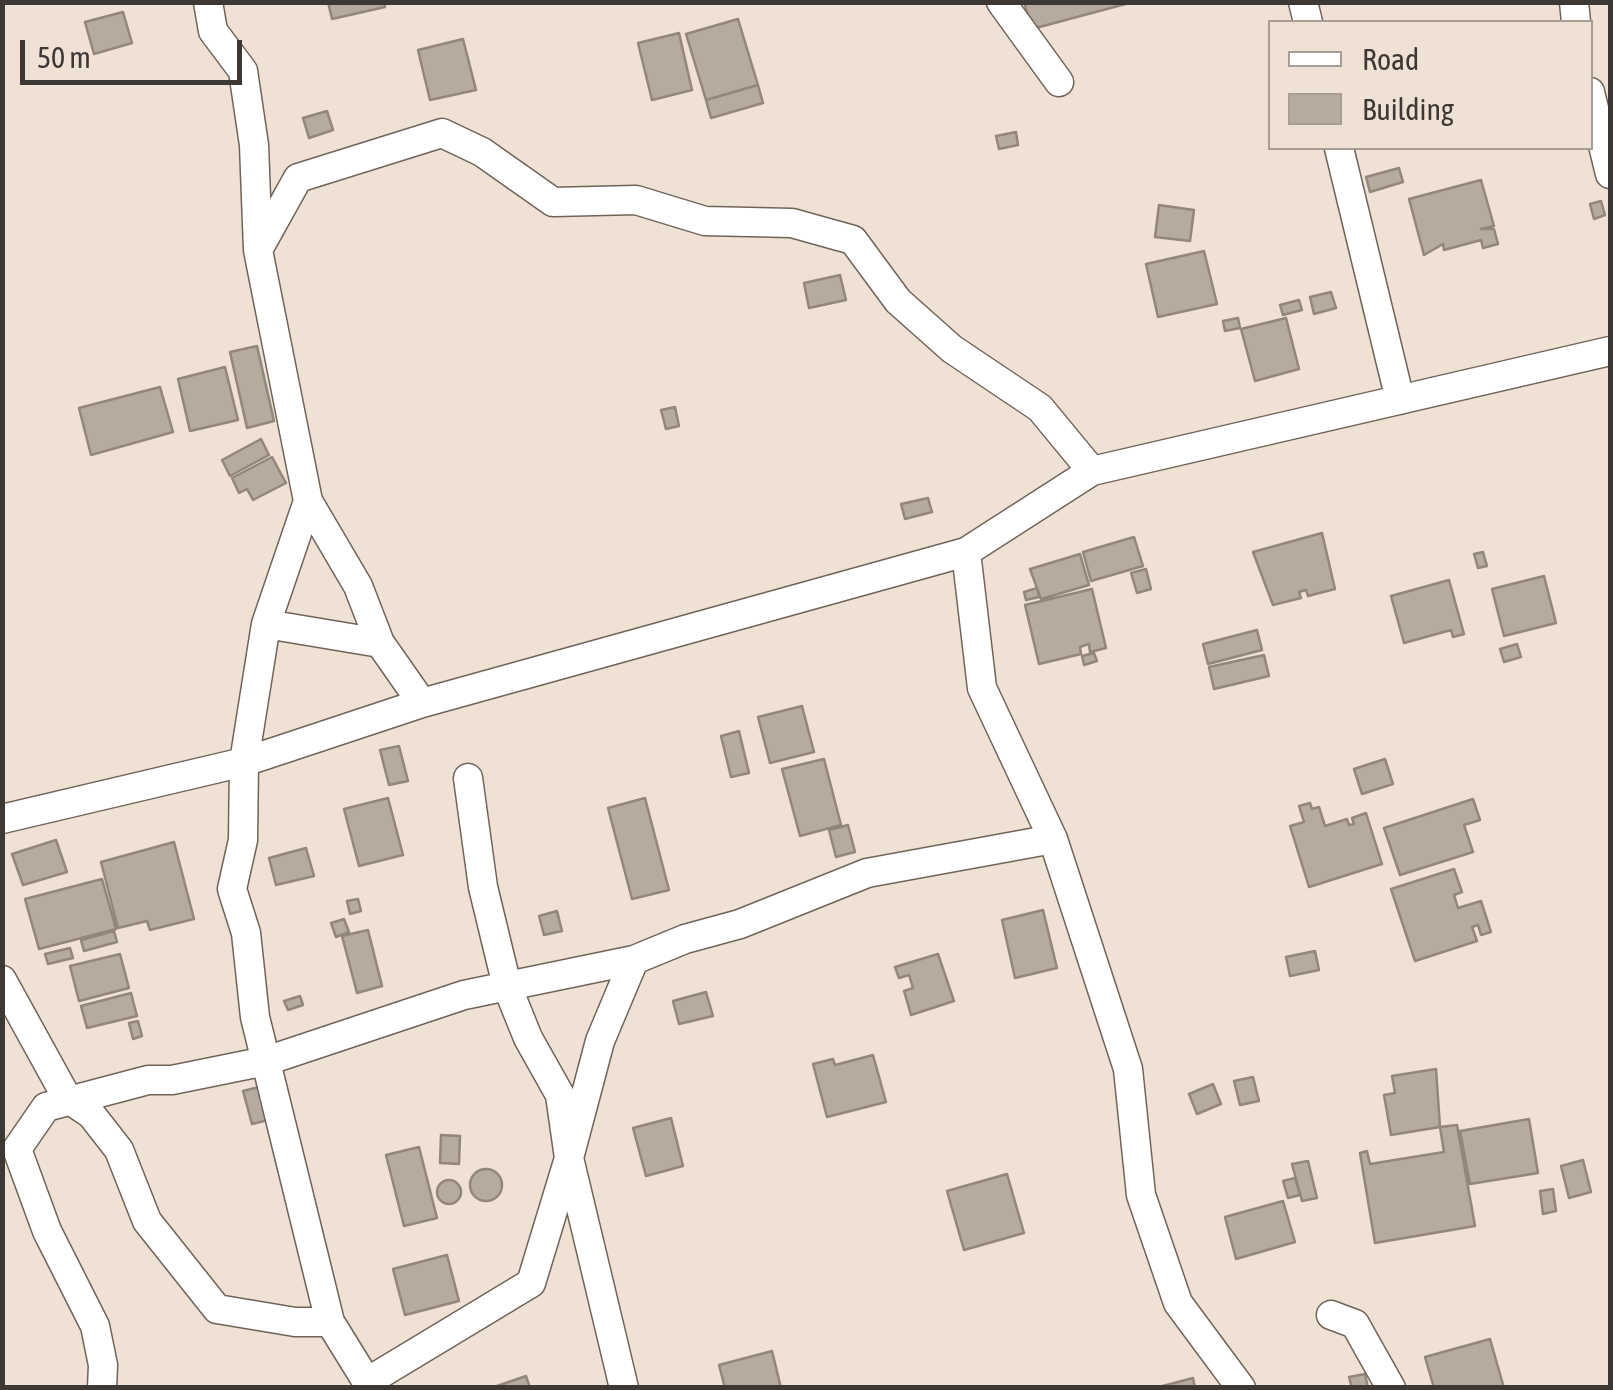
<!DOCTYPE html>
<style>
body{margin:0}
#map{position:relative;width:1613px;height:1390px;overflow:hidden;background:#efe1d4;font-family:"Asap Condensed",sans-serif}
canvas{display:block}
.frame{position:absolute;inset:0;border:5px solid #3d3833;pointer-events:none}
.legend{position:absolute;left:1268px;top:20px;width:325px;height:130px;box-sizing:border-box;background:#efe1d4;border:2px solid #a89d94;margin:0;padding:12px 18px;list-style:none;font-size:30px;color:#3d3833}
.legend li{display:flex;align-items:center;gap:20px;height:50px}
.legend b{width:50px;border:2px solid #a89d94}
.scale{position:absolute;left:20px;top:40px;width:222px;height:45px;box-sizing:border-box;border:5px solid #3d3833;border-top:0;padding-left:12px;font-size:30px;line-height:35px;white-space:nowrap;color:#3d3833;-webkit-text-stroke:8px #efe1d4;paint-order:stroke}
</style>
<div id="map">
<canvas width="1613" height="1390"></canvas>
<div class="frame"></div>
<ul class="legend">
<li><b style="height:12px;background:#fff"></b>Road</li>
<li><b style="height:28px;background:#b7aa9e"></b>Building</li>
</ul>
<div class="scale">50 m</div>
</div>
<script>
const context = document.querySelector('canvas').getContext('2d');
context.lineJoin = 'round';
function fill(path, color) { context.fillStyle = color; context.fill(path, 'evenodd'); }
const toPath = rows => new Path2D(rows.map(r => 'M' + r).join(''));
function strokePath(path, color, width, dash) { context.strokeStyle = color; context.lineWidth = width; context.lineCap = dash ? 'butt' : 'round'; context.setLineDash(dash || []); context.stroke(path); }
const building = toPath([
 [328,2,384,2,385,7,332,19,328,2],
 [1024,2,1133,2,1032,29,1024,2],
 [123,12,132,43,94,54,85,22,123,12],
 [738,19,758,85,706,100,686,34,738,19],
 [679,33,692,90,652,100,638,43,679,33],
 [463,39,476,90,430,100,418,50,463,39],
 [758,85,763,103,711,118,706,100,758,85],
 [327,111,333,130,309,138,303,118,327,111],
 [1016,132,1018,145,999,149,996,136,1016,132],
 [1399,168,1403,182,1370,192,1366,177,1399,168],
 [1481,180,1494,226,1481,229,1494,229,1498,244,1483,248,1481,240,1444,250,1443,244,1424,255,1409,199,1481,180],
 [1601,201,1605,215,1594,219,1590,204,1601,201],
 [1159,205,1194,210,1190,241,1155,237,1159,205],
 [1204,251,1217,304,1158,317,1146,264,1204,251],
 [840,275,846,300,809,308,804,283,840,275],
 [1331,292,1336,308,1314,314,1310,297,1331,292],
 [1299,300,1302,310,1283,315,1280,305,1299,300],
 [1238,318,1240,328,1225,331,1223,321,1238,318],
 [1286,318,1299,369,1255,381,1241,329,1286,318],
 [257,346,274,421,247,428,230,352,257,346],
 [225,367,238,420,190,431,178,379,225,367],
 [160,387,173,432,91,455,79,408,160,387],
 [675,407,679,426,666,429,661,410,675,407],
 [261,439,269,455,230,476,222,460,261,439],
 [272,457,286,483,253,500,247,489,239,493,232,478,272,457],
 [928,498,932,512,905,519,901,504,928,498],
 [1322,533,1335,589,1308,596,1306,590,1299,592,1301,598,1273,605,1253,552,1322,533],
 [1134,537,1143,566,1091,581,1083,552,1134,537],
 [1483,552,1487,566,1478,568,1474,554,1483,552],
 [1080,554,1089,585,1041,599,1030,569,1080,554],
 [1146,569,1151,589,1137,593,1131,573,1146,569],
 [1544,576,1556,623,1504,636,1492,589,1544,576],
 [1449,580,1464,634,1453,637,1451,630,1404,643,1391,596,1449,580],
 [1037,588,1039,597,1026,600,1024,592,1037,588],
 [1092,589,1106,648,1090,652,1089,644,1080,647,1081,654,1039,664,1025,605,1092,589],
 [1257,630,1262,650,1208,664,1203,644,1257,630],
 [1517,644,1521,657,1504,662,1500,649,1517,644],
 [1094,653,1097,661,1084,665,1082,656,1094,653],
 [1264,655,1269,676,1214,689,1209,667,1264,655],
 [802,706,814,752,770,763,758,717,802,706],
 [739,731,749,773,731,777,721,736,739,731],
 [399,746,408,781,389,785,380,750,399,746],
 [824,759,841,825,800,836,782,769,824,759],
 [1385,759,1393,784,1362,794,1354,769,1385,759],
 [388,798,403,855,359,866,344,809,388,798],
 [645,798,669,890,632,899,608,808,645,798],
 [1473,799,1480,820,1464,825,1473,852,1400,875,1384,828,1473,799],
 [1310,803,1312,809,1319,807,1325,826,1347,819,1349,825,1354,824,1352,818,1366,813,1382,864,1309,887,1290,826,1304,822,1299,806,1310,803],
 [848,825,855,852,836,857,829,830,848,825],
 [56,840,67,872,23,885,12,854,56,840],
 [174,842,194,919,150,930,147,921,118,928,101,862,174,842],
 [306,848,314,876,276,885,269,858,306,848],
 [1454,869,1462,892,1454,895,1458,908,1481,901,1491,932,1481,935,1478,925,1472,927,1477,941,1415,961,1391,889,1454,869],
 [102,879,116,929,39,949,25,899,102,879],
 [358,899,361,911,350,914,347,901,358,899],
 [1043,910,1057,968,1015,978,1002,920,1043,910],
 [557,911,562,931,544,935,539,916,557,911],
 [344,919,349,932,336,937,331,923,344,919],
 [368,930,382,986,357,993,342,936,368,930],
 [114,931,117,942,84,951,81,940,114,931],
 [70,948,73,958,48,964,45,954,70,948],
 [1315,951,1319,970,1290,976,1286,957,1315,951],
 [120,954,129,988,79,1001,70,966,120,954],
 [938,954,954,1001,911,1015,904,991,913,988,909,975,899,978,895,967,938,954],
 [706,992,713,1016,679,1024,673,1001,706,992],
 [131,993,137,1016,87,1028,81,1006,131,993],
 [300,996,303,1005,288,1010,284,1001,300,996],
 [138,1021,142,1036,133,1039,129,1023,138,1021],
 [873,1055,886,1102,827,1117,813,1064,833,1059,835,1065,873,1055],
 [1436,1069,1440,1127,1391,1135,1384,1095,1395,1093,1392,1076,1436,1069],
 [1253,1077,1259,1101,1240,1105,1234,1081,1253,1077],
 [1213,1084,1221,1104,1197,1114,1189,1094,1213,1084],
 [267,1085,276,1118,252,1124,243,1091,267,1085],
 [671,1118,683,1166,646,1176,633,1128,671,1118],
 [1529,1119,1538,1173,1470,1184,1460,1131,1529,1119],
 [1457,1125,1475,1226,1375,1243,1360,1153,1367,1151,1370,1164,1444,1152,1440,1127,1457,1125],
 [441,1135,460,1136,459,1164,440,1163,441,1135],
 [419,1147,437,1218,404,1226,386,1155,419,1147],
 [1583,1160,1591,1192,1569,1198,1561,1166,1583,1160],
 [1308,1161,1317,1198,1302,1201,1292,1164,1308,1161],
 '470 1185a16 16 0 1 1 32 0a16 16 0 1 1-32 0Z',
 [1007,1174,1024,1233,964,1250,947,1191,1007,1174],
 [1295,1178,1300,1195,1288,1198,1283,1181,1295,1178],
 '437 1192a12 12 0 1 1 24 0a12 12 0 1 1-24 0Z',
 [1553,1189,1556,1211,1543,1214,1540,1191,1553,1189],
 [1283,1201,1295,1242,1236,1259,1225,1217,1283,1201],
 [447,1255,459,1301,405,1315,393,1269,447,1255],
 [1490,1339,1504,1388,1434,1388,1425,1357,1490,1339],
 [772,1351,781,1388,725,1388,719,1365,772,1351],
 [1365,1374,1368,1388,1352,1388,1349,1377,1365,1374],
 [526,1376,530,1388,494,1388,494,1387,526,1376],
 [1193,1378,1195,1388,1155,1388,1193,1378]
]);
fill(building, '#b7aa9e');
strokePath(building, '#93867b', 2.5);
const minor = toPath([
 [208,2,213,31,243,71,254,145,258,250,308,501,266,624,244,762,243,840,232,889,246,933,255,1017,330,1322],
 [1001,2,1059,82],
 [1303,2,1308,22],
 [1574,2,1576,22],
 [1590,92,1610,174],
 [1339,148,1400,400],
 [259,248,298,178,442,133,482,152,553,202,636,200,705,221,792,223,853,240,898,301,952,349,1040,408,1092,471],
 [308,501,358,586,380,643,422,703],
 [966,552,982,688,1053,839,1128,1069,1141,1195,1178,1303,1241,1388],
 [266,624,380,643],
 [2,819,244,762,422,703,966,552,1092,471,1610,351],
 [2,980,67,1098,91,1114,119,1150,147,1221,217,1309,295,1322,330,1322,367,1382,366,1388],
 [1331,1315,1355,1324,1391,1388],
 [367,1382,531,1283,569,1158,560,1095,528,1038,507,986,483,887,468,778],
 [102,1388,103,1365,95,1326,47,1231,17,1149,46,1107,148,1080,172,1080,266,1061,464,995,634,960,685,939,740,924,867,873,1053,839],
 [624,1388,569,1158,600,1041,634,960]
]);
strokePath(minor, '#706459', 31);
strokePath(minor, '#fff', 28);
</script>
